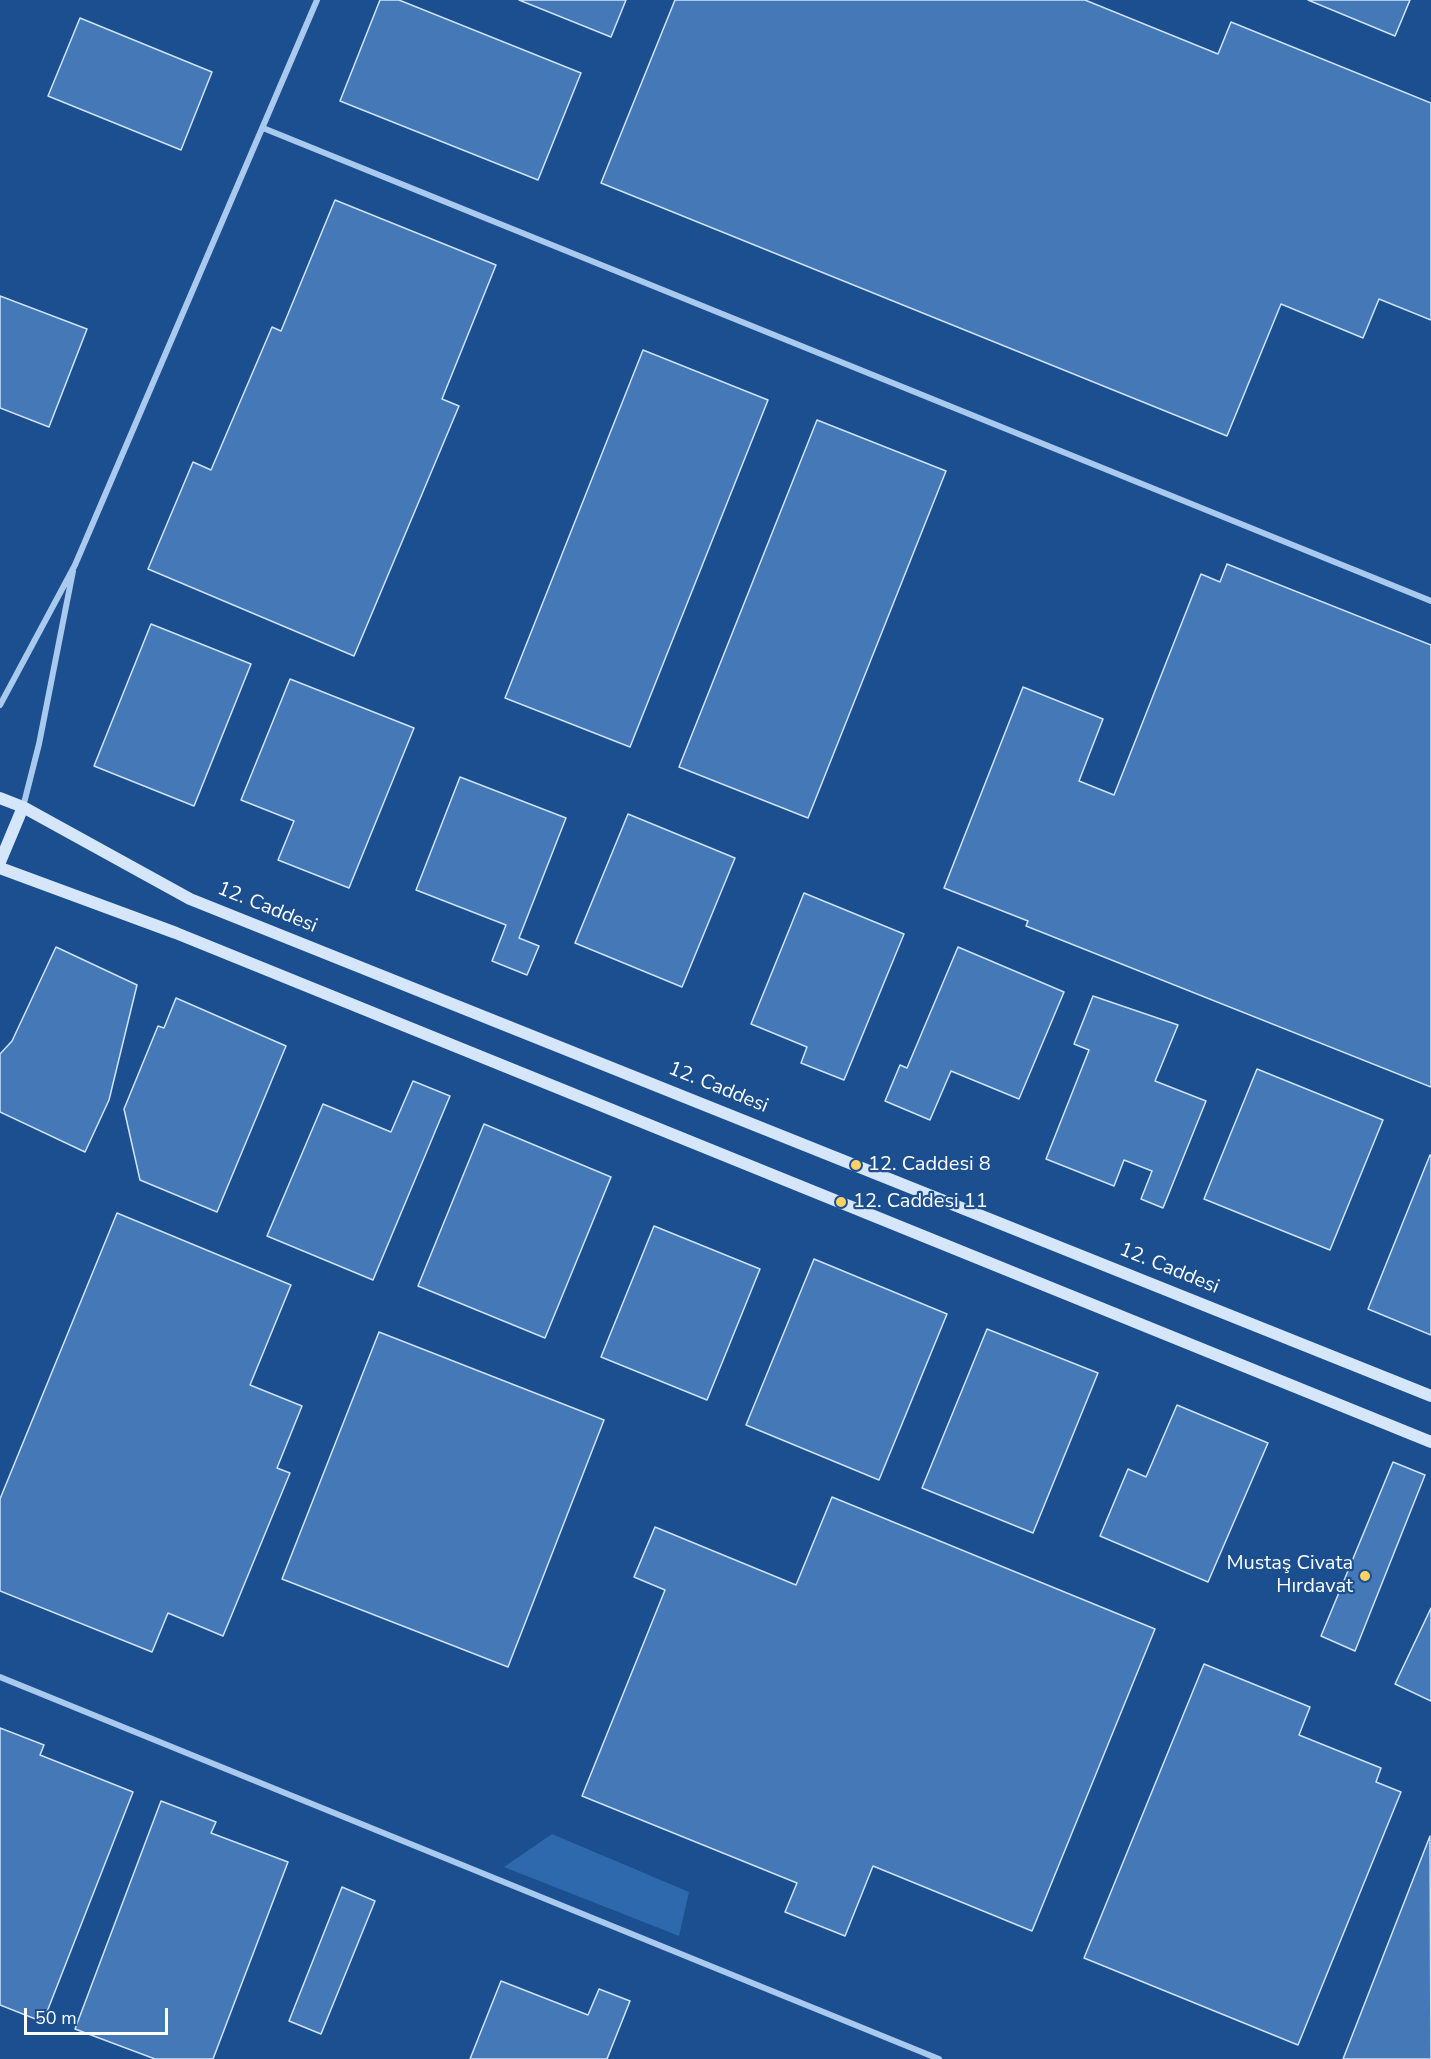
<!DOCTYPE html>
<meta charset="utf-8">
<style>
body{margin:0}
#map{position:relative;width:1431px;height:2059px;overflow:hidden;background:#1b4f8f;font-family:"Nunito Sans",sans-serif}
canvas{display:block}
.scale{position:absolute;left:24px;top:2008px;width:144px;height:27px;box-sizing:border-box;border:3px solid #fff;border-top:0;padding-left:8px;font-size:18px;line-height:21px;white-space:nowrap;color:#fff;-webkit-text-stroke:4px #1b4f8f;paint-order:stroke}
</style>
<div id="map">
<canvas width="1431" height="2059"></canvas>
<div class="scale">50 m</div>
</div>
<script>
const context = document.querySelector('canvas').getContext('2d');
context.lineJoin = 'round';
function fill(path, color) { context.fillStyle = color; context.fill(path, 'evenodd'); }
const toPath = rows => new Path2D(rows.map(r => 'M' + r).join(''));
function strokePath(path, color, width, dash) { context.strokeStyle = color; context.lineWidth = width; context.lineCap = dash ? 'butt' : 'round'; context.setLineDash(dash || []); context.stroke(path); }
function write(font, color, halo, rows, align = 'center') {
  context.font = font + ' "Nunito Sans",sans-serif'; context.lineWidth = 4.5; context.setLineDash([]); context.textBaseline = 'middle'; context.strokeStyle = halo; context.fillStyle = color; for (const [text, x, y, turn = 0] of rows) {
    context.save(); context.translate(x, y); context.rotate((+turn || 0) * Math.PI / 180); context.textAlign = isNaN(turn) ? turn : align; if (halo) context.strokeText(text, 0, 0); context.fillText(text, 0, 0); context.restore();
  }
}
fill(toPath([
 [552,1834,689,1892,679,1936,504,1867]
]), '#2e69ad');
const building = toPath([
 [380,0,399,0,581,73,538,180,340,101,380,0],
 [519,0,626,0,611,37,519,0],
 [675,0,1085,0,1218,54,1231,22,1431,103,1431,320,1379,299,1363,338,1281,304,1227,436,601,183,675,0],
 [1308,0,1410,0,1395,36,1308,0],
 [80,18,212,72,181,150,48,96,80,18],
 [335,200,496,265,442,399,459,406,354,656,148,569,193,462,211,470,272,327,281,331,335,200],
 [0,296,87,329,49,427,0,408,0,296],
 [643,350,768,400,630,747,505,698,643,350],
 [817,420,946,471,808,818,679,767,817,420],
 [1227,564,1431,645,1431,1087,1026,926,1028,921,944,888,1023,687,1103,719,1079,781,1114,795,1201,574,1220,582,1227,564],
 [151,624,251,664,194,806,94,766,151,624],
 [290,679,414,728,349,888,278,860,294,821,241,800,290,679],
 [460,777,566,818,519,938,539,946,527,975,492,961,506,925,416,890,460,777],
 [628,814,735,858,682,987,575,943,628,814],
 [804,893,904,934,844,1080,801,1063,807,1047,751,1024,804,893],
 [56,947,137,985,109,1100,85,1152,0,1112,0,1054,12,1041,56,947],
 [958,947,1064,992,1019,1099,951,1071,930,1120,885,1101,900,1065,907,1068,958,947],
 [1093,996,1178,1025,1155,1081,1206,1101,1163,1208,1141,1199,1152,1171,1124,1160,1114,1186,1046,1159,1089,1050,1074,1044,1093,996],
 [176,998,286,1046,217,1212,140,1180,124,1109,158,1026,164,1028,176,998],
 [1257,1069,1383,1120,1330,1250,1204,1199,1257,1069],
 [413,1081,450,1096,373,1280,267,1236,323,1104,391,1132,413,1081],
 [484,1124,611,1177,545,1338,418,1286,484,1124],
 [1430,1155,1431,1155,1431,1335,1368,1309,1430,1155],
 [117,1213,291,1285,250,1385,302,1406,277,1468,290,1473,223,1636,168,1613,152,1652,0,1591,0,1499,117,1213],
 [654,1226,760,1269,707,1400,601,1357,654,1226],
 [814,1259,947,1314,879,1480,746,1425,814,1259],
 [987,1329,1098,1373,1033,1533,922,1488,987,1329],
 [379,1332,604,1420,508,1667,282,1579,379,1332],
 [1177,1405,1268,1443,1208,1582,1100,1536,1128,1469,1146,1477,1177,1405],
 [1393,1462,1425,1475,1355,1651,1321,1636,1393,1462],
 [832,1497,1155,1629,1032,1931,873,1866,845,1936,785,1912,797,1883,582,1796,665,1590,634,1577,655,1527,796,1585,832,1497],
 [1431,1608,1431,1701,1395,1684,1431,1608],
 [1204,1664,1310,1707,1299,1735,1381,1768,1376,1782,1401,1792,1298,2045,1084,1958,1204,1664],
 [0,1728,44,1745,40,1755,133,1792,43,2022,0,2005,0,1728],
 [161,1801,216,1822,211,1833,288,1862,213,2059,155,2059,75,2029,161,1801],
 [1430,1836,1431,2059,1343,2059,1430,1836],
 [342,1887,375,1901,321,2034,289,2021,342,1887],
 [501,1981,588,2015,599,1989,630,2001,607,2059,470,2059,501,1981]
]);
fill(building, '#4478b7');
strokePath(building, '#cfe3fa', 1.5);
strokePath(toPath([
 [263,128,1431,601],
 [0,705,75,565,317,0],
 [23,807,39,744,73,571],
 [0,1677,939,2059]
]), '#a9c9ee', 6);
strokePath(toPath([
 [0,798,23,807,190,899,1431,1396],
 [0,862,23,807],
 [0,868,176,933,1431,1442]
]), '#d6e6fa', 12);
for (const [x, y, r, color] of [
 [856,1165,6,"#ffd166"],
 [841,1202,6,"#ffd166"],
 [1365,1576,6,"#ffd166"]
]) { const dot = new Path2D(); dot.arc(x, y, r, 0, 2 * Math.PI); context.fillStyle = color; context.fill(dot); strokePath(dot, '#1b4f8f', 2); }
write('20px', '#fff', '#1b4f8f', [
 ["12. Caddesi",267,908,22],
 ["12. Caddesi",718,1088,22],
 ["12. Caddesi",1169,1269,22]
]);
write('20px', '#fff', '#1b4f8f', [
 ["12. Caddesi 8",868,1165],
 ["12. Caddesi 11",853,1202],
 ["Mustaş Civata",1353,1564,"right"],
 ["Hırdavat",1353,1587,"right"]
], 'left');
</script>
